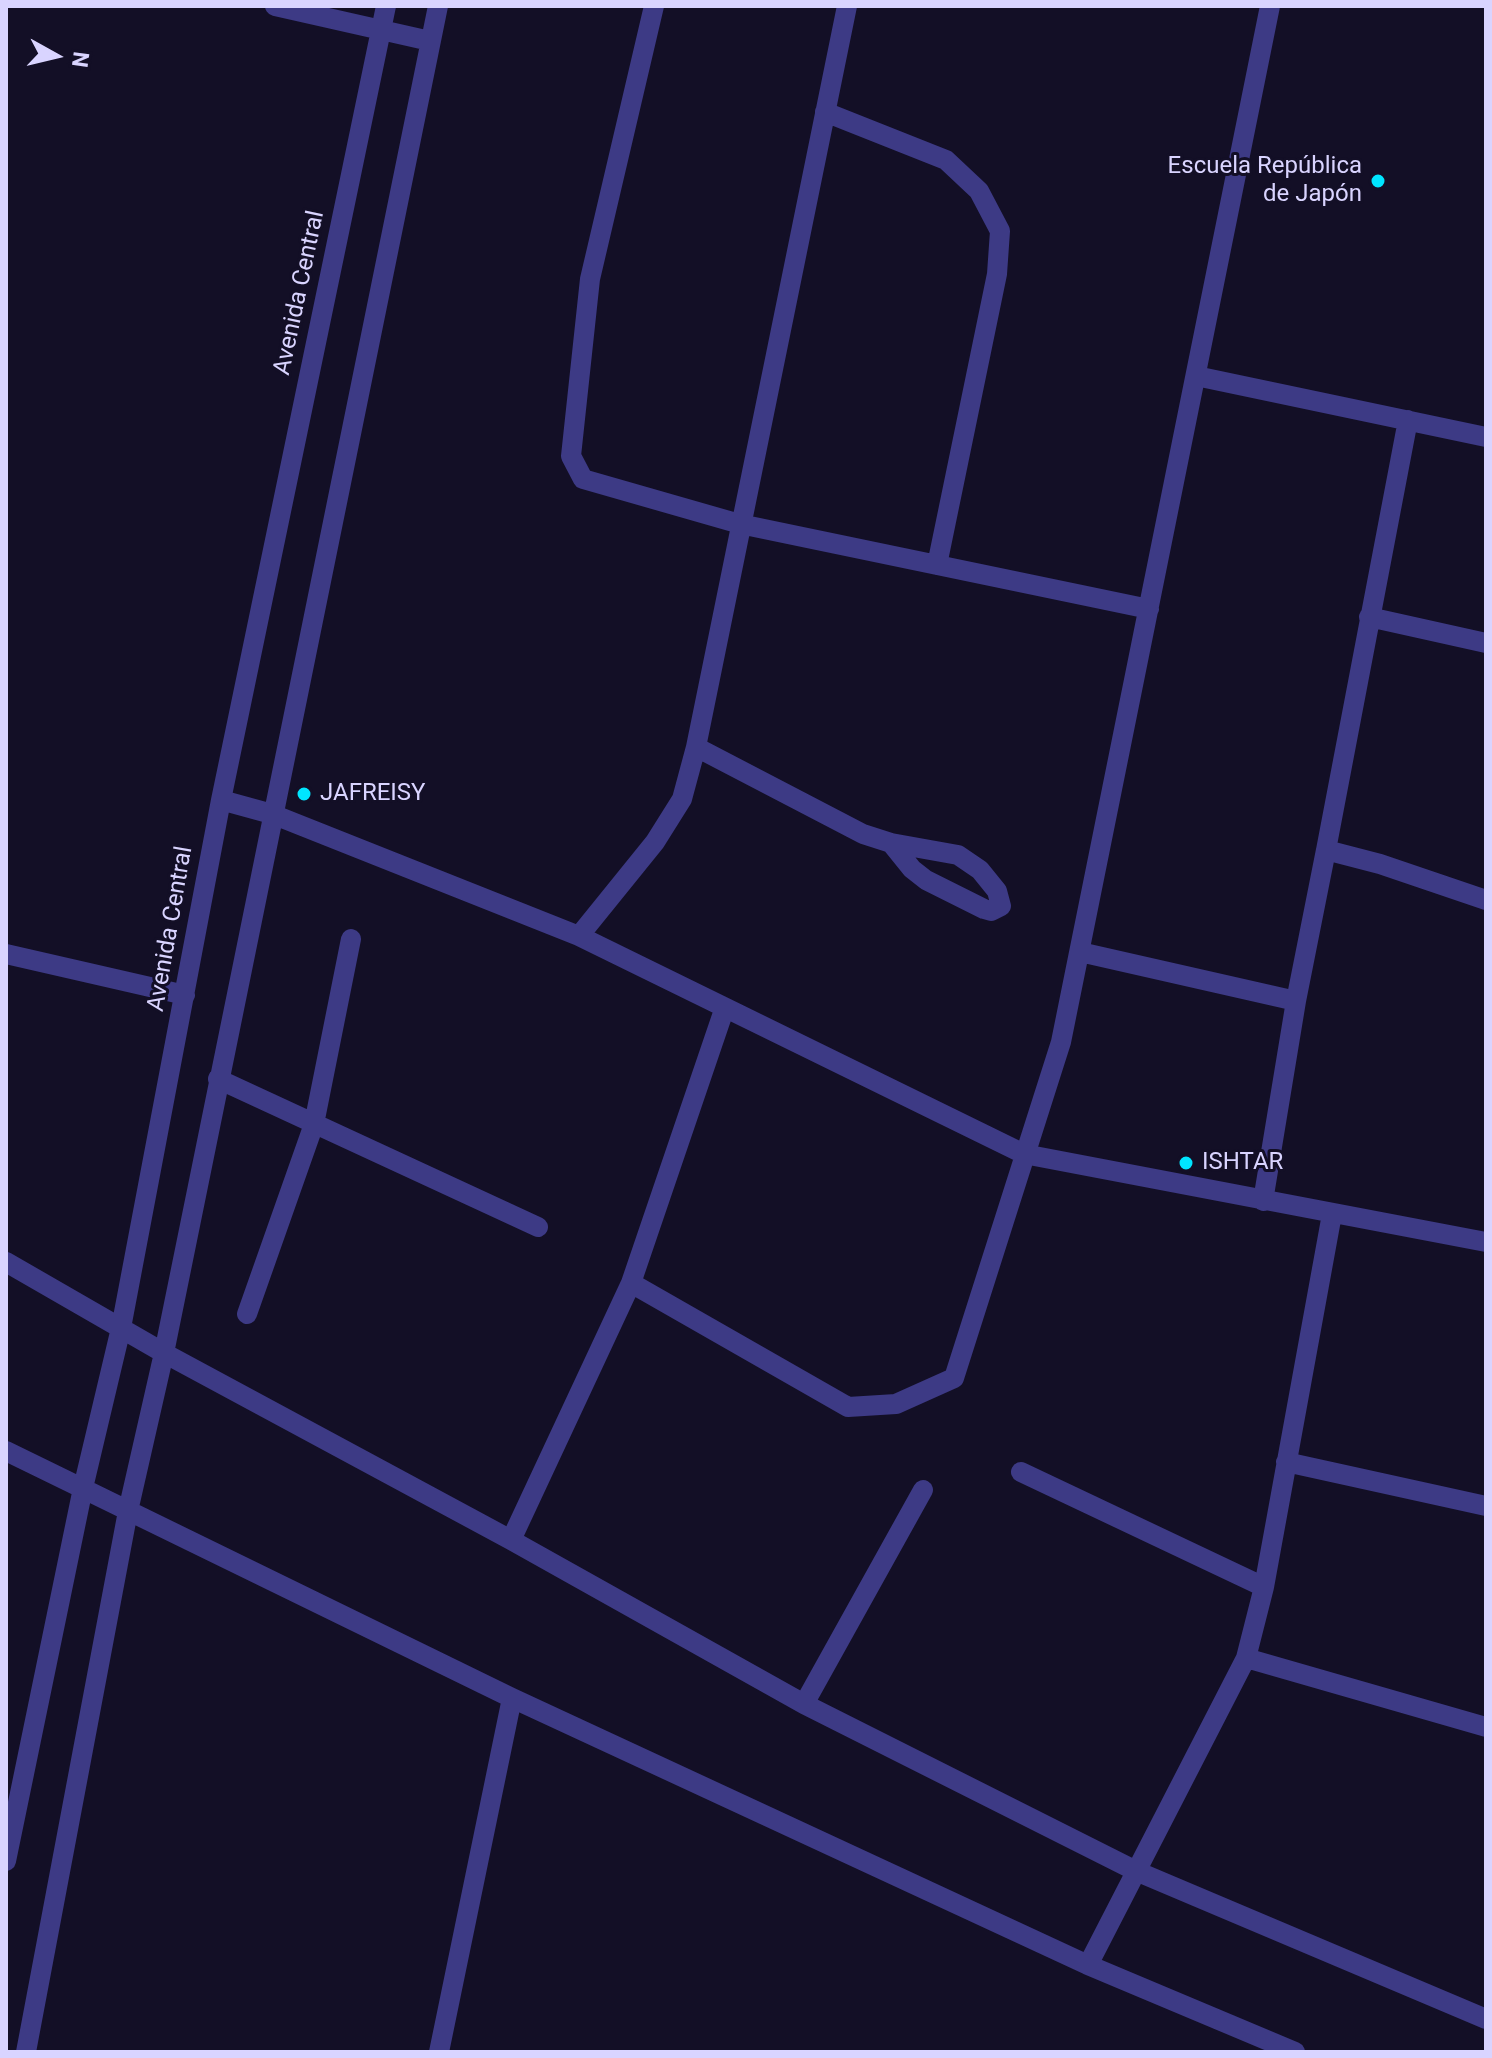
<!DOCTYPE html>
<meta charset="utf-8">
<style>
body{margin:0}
#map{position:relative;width:1492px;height:2058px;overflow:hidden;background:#130f26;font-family:Roboto,sans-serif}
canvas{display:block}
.frame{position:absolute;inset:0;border:8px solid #d9d4ff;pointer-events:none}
.north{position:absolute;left:16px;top:16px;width:80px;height:80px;-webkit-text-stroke:6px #130f26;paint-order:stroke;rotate:98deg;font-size:22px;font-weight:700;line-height:32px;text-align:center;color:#d9d4ff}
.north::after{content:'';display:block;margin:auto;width:28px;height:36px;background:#d9d4ff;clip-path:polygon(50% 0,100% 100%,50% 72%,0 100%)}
</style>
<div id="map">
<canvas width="1492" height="2058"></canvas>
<div class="frame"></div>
<div class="north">N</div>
</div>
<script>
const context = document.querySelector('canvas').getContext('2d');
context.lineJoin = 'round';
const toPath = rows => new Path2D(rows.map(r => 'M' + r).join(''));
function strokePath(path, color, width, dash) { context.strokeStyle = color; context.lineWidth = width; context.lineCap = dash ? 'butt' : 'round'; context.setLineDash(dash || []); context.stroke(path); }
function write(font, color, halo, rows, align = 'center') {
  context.font = font + ' Roboto,sans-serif'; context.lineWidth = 6; context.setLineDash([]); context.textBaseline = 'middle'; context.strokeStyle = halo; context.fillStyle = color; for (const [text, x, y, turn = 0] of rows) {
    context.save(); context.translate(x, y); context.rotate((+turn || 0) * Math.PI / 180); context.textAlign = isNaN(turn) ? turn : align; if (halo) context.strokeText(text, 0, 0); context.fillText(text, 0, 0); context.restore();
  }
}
strokePath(toPath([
 [275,6,430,41],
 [654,6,590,279,571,456,583,479,740,524,1149,609],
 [825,112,946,160,979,191,1000,231,997,274,937,565],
 [1196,376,1486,437],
 [1408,420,1326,850,1380,864,1486,900],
 [1369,617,1486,643],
 [696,747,863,834,891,843,958,855,980,870,997,891,1001,906,991,911,984,909,926,880,912,869,891,843],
 [221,800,272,814,579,936,1024,1154,1486,1242],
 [579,936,655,842,682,799,696,747,847,6],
 [1080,952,1296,1001],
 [6,954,185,995],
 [218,1079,538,1227],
 [1263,1201,1296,1001,1326,850],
 [6,1262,164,1353,511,1540,804,1704,1136,1871,1486,2019],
 [631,1283,848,1407,896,1404,954,1378,1061,1042,1270,6],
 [247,1314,314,1124,351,939],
 [6,1451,512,1698,1088,1965,1295,2052],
 [1286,1462,1486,1506],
 [1021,1472,1264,1587],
 [511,1540,631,1283,724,1010],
 [1246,1658,1486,1727],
 [804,1704,923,1490],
 [6,1861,83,1488,121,1328,221,800,386,6],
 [1088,1965,1246,1658,1264,1587,1332,1214],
 [26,2052,128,1511,164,1353,438,6],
 [439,2052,512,1698]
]), '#3d3a85', 20);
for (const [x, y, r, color] of [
 [1378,181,8,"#00e5ff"],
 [304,794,8,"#00e5ff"],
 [1186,1163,8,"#00e5ff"]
]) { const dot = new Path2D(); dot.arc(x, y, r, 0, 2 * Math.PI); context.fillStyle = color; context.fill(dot); strokePath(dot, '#130f26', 3); }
write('24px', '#d9d4ff', '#130f26', [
 ["Escuela República",1362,167,"right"],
 ["de Japón",1362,195,"right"],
 ["JAFREISY",320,794],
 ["ISHTAR",1202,1163]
], 'left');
write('24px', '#d9d4ff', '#130f26', [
 ["Avenida Central",300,293,-78],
 ["Avenida Central",171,929,-80]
]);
</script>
